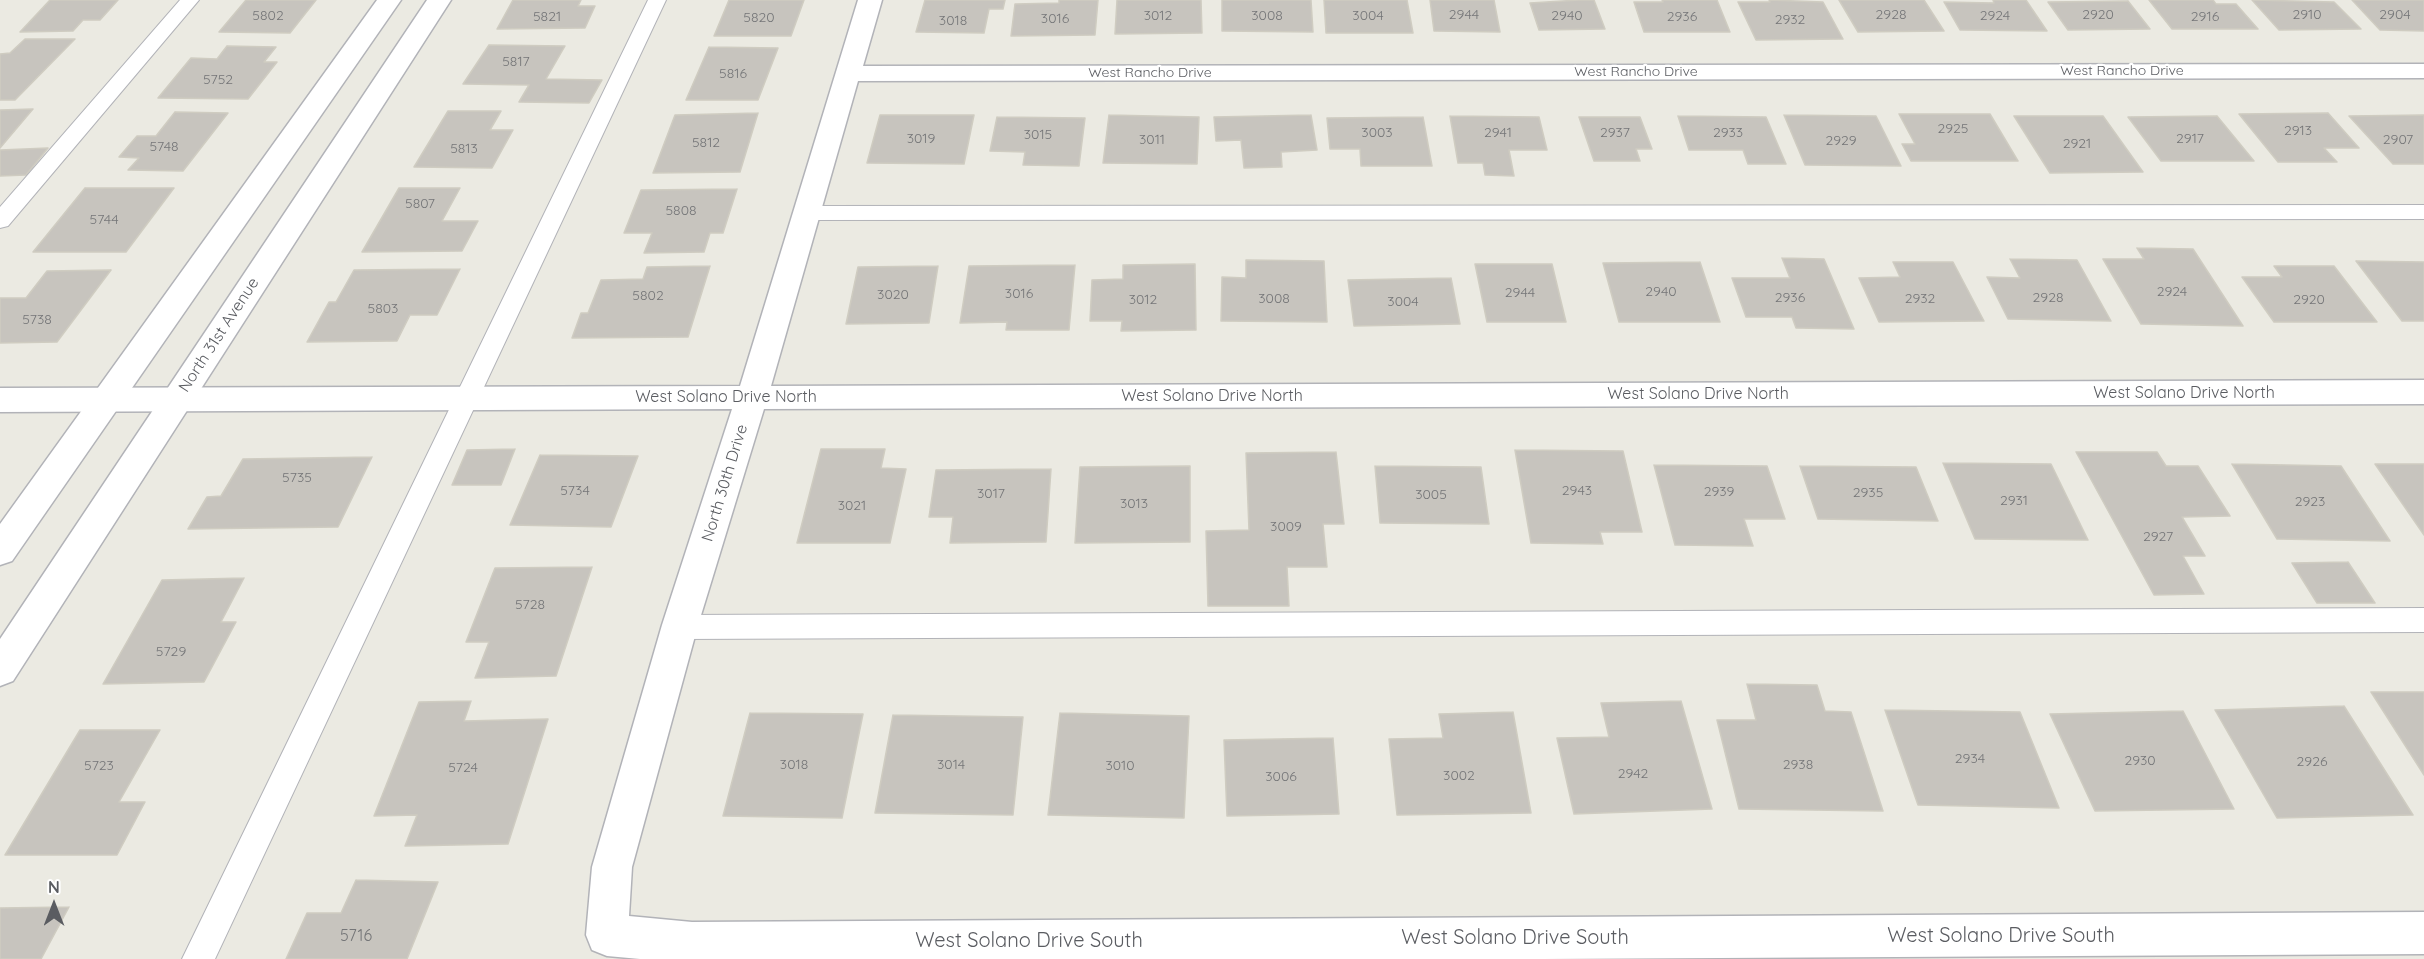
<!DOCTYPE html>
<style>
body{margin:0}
#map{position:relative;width:2424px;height:959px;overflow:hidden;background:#ebeae2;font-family:Quicksand,sans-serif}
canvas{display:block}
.north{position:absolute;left:24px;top:875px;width:60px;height:60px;-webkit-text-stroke:4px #fff;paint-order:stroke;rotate:0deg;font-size:16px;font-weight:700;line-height:24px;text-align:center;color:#5a5c61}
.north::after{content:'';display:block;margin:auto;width:21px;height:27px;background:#5a5c61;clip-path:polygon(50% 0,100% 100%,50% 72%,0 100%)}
</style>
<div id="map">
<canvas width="2424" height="959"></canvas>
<div class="north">N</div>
</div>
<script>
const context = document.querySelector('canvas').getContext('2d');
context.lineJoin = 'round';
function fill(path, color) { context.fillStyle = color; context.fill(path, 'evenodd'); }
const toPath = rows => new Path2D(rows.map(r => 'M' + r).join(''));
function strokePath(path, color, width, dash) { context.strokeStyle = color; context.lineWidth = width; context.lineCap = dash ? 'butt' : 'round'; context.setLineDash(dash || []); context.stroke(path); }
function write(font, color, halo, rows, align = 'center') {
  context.font = font + ' Quicksand,sans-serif'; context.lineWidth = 4.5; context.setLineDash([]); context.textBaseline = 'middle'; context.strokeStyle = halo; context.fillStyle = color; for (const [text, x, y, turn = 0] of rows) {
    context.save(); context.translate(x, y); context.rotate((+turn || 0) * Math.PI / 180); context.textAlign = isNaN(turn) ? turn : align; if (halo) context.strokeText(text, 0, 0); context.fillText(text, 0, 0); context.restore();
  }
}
const building = toPath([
 [50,0,118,0,100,20,83,20,73,31,20,32,50,0],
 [246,0,316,0,290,33,219,32,246,0],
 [513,0,581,0,578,6,595,6,585,28,497,29,513,0],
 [729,0,804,0,791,36,714,36,729,0],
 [925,0,1005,0,1003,9,989,9,984,33,916,32,925,0],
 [1059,0,1098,0,1095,35,1011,36,1015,4,1059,3,1059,0],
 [1117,0,1201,0,1202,33,1115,34,1117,0],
 [1222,0,1311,0,1313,32,1222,31,1222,0],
 [1324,0,1407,0,1413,33,1326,33,1324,0],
 [1430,0,1494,0,1500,32,1434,31,1430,0],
 [1579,0,1594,0,1605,29,1539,30,1530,3,1579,0],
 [1662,0,1717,0,1730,32,1644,32,1634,2,1663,2,1662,0],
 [1769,0,1823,2,1843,39,1756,40,1738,2,1770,2,1769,0],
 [1839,0,1924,0,1944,31,1858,32,1839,0],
 [1993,0,2026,0,2047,31,1960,30,1944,2,1994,3,1993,0],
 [2149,0,2213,0,2216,4,2236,4,2258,29,2172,29,2149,0],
 [2252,0,2334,2,2361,29,2279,30,2252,0],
 [2352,0,2424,0,2424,31,2380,30,2352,0],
 [2128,1,2150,29,2068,30,2048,2,2128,1],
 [25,39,75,39,15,100,0,100,0,54,10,53,25,39],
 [489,45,565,46,546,79,602,80,589,103,519,102,529,85,463,84,489,45],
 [227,46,276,47,264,62,277,62,248,99,158,98,191,58,217,59,227,46],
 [709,47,778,48,758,100,686,100,709,47],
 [33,109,0,148,0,110,33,109],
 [448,111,501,111,490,130,513,130,492,168,414,167,448,111],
 [175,112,228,113,183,171,128,170,139,158,119,157,137,136,156,136,175,112],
 [758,113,740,172,653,173,675,115,758,113],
 [2328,113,2359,148,2324,148,2337,162,2278,162,2239,114,2328,113],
 [1899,114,1990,114,2018,161,1911,161,1902,144,1915,144,1899,114],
 [880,115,974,115,964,164,867,163,880,115],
 [1109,115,1199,117,1197,164,1103,163,1109,115],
 [1311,115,1317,150,1281,152,1282,167,1244,168,1241,140,1216,141,1214,117,1311,115],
 [1784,115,1876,116,1901,166,1805,165,1784,115],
 [2424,115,2424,164,2393,164,2349,116,2424,115],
 [1450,116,1539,117,1547,150,1509,150,1514,176,1485,175,1483,163,1458,163,1450,116],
 [1678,116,1766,117,1786,164,1748,164,1743,150,1689,150,1678,116],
 [2014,116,2103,116,2143,172,2050,173,2014,116],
 [2217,116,2254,161,2161,161,2128,117,2217,116],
 [997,117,1085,118,1079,166,1023,165,1025,152,990,151,997,117],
 [1423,117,1432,166,1361,166,1360,149,1330,149,1327,118,1423,117],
 [1579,117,1640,117,1652,149,1636,149,1640,161,1594,161,1579,117],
 [48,148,26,175,0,176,0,150,48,148],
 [85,188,174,188,126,252,33,252,85,188],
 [399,188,460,188,442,221,478,221,462,251,362,252,399,188],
 [737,189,723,233,710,233,704,252,644,253,652,233,624,233,641,190,737,189],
 [2137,248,2193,249,2243,326,2141,324,2103,259,2144,259,2137,248],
 [1782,258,1824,259,1854,329,1796,328,1792,317,1746,317,1732,278,1790,278,1782,258],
 [2010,259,2077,260,2111,321,2008,319,1987,277,2020,278,2010,259],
 [1246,260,1324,261,1327,322,1221,321,1222,277,1246,278,1246,260],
 [2356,261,2424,262,2424,321,2402,321,2356,261],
 [1700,262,1720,322,1619,322,1603,263,1700,262],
 [1893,262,1953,262,1984,321,1879,322,1859,278,1900,277,1893,262],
 [1195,264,1196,330,1121,331,1122,321,1090,321,1092,280,1123,279,1123,265,1195,264],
 [1475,264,1552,264,1566,322,1487,322,1475,264],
 [1075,265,1069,330,1006,330,1007,322,960,323,969,266,1075,265],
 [710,266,688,337,572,338,581,313,588,313,601,280,643,279,647,267,710,266],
 [938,266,929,323,846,324,858,267,938,266],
 [2274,266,2334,266,2377,322,2274,322,2242,277,2282,277,2274,266],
 [460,269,437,315,410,315,397,341,307,342,329,302,336,302,354,270,460,269],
 [111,270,57,342,0,343,0,298,26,298,47,271,111,270],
 [1451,278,1460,324,1354,326,1348,280,1451,278],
 [515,449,501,485,452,485,467,450,515,449],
 [821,449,885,449,881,468,906,469,890,543,797,543,821,449],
 [1515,450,1623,451,1642,532,1600,532,1603,544,1531,543,1515,450],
 [1336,452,1344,524,1323,524,1327,567,1287,567,1289,606,1208,606,1206,531,1249,530,1246,453,1336,452],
 [2076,452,2157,452,2166,466,2198,466,2230,516,2182,517,2205,556,2183,556,2204,594,2154,595,2076,452],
 [540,455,638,456,611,527,510,525,540,455],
 [372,457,338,527,188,529,207,497,221,496,243,459,372,457],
 [1943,463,2051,464,2088,540,1975,539,1943,463],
 [2232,464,2341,466,2390,541,2277,539,2232,464],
 [2375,464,2424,464,2424,535,2375,464],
 [1654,465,1767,466,1785,519,1744,519,1753,546,1675,545,1654,465],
 [1190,466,1190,542,1075,543,1080,467,1190,466],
 [1375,466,1481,467,1489,524,1380,523,1375,466],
 [1800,466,1916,467,1938,521,1818,519,1800,466],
 [1051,469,1046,542,950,543,953,517,929,517,936,470,1051,469],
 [2348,562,2375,603,2317,603,2292,563,2348,562],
 [592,567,556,676,475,678,489,642,466,642,495,568,592,567],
 [244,578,221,622,236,622,204,682,103,684,162,580,244,578],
 [1747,684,1817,685,1825,711,1851,712,1883,811,1739,809,1717,720,1756,720,1747,684],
 [2371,692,2424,692,2424,775,2371,692],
 [471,701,464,721,548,719,508,844,405,846,417,815,374,816,419,702,471,701],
 [1681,701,1712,809,1574,814,1557,738,1609,737,1601,703,1681,701],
 [2344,706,2413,815,2277,818,2215,710,2344,706],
 [1885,710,2020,712,2059,808,1918,805,1885,710],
 [2183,711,2234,809,2095,811,2050,714,2183,711],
 [1513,712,1531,813,1397,815,1389,739,1443,738,1439,714,1513,712],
 [750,713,863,714,842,818,723,816,750,713],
 [1060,713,1189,716,1184,818,1048,815,1060,713],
 [893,715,1023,717,1013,815,875,813,893,715],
 [80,730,160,730,119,802,145,802,117,855,5,855,80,730],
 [1333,738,1339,814,1227,816,1224,740,1333,738],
 [356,880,438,882,407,959,286,959,307,913,341,913,356,880],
 [69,907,41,959,0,959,0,908,69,907]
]);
fill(building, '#c7c4be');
strokePath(building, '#cfccc1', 1.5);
const service = toPath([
 [180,0,199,0,8,226,0,228,0,207,180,0],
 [648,0,666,0,215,959,182,959,648,0],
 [2424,205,2424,219,806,220,798,218,795,213,798,208,806,206,2424,205],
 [2424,608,2424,632,680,639,670,635,666,627,670,619,680,615,2424,608]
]);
const minor = toPath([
 [858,0,882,0,863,66,2424,64,2424,78,858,81,771,386,2424,380,2424,404,764,409,698,625,632,867,629,916,692,922,2424,912,2424,954,1544,959,640,959,607,956,592,950,586,935,592,867,662,625,732,409,0,412,0,388,740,386,858,0]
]);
const tertiary = toPath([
 [377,0,401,0,12,561,0,565,0,524,377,0],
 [427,0,451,0,13,681,0,686,0,639,427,0]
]);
strokePath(service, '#b2b3b8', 2);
strokePath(minor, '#b2b3b8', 3);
strokePath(tertiary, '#b2b3b8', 3);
fill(service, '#fff');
fill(minor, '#fff');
fill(tertiary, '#fff');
write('14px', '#757678', null, [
 ["2944",1464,15],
 ["2928",1891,15],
 ["2920",2098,15],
 ["2910",2307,15],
 ["2904",2395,15],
 ["5802",268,16],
 ["3012",1158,16],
 ["3008",1267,16],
 ["3004",1368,16],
 ["2940",1567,16],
 ["2924",1995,16],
 ["5821",547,17],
 ["2936",1682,17],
 ["2916",2205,17],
 ["5820",759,18],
 ["3016",1055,19],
 ["2932",1790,20],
 ["3018",953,21],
 ["5817",516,62],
 ["5816",733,74],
 ["5752",218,80],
 ["2925",1953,129],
 ["2913",2298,131],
 ["3003",1377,133],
 ["2941",1498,133],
 ["2937",1615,133],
 ["2933",1728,133],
 ["3015",1038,135],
 ["3019",921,139],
 ["2917",2190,139],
 ["3011",1152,140],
 ["2907",2398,140],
 ["2929",1841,141],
 ["5812",706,143],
 ["2921",2077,144],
 ["5748",164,147],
 ["5813",464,149],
 ["5807",420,204],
 ["5808",681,211],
 ["5744",104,220],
 ["2940",1661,292],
 ["2924",2172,292],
 ["2944",1520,293],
 ["3016",1019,294],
 ["3020",893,295],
 ["5802",648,296],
 ["2936",1790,298],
 ["2928",2048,298],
 ["3008",1274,299],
 ["2932",1920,299],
 ["3012",1143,300],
 ["2920",2309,300],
 ["3004",1403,302],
 ["5803",383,309],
 ["5738",37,320],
 ["5735",297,478],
 ["5734",575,491],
 ["2943",1577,491],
 ["2939",1719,492],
 ["2935",1868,493],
 ["3017",991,494],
 ["3005",1431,495],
 ["2931",2014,501],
 ["2923",2310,502],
 ["3013",1134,504],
 ["3021",852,506],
 ["3009",1286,527],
 ["2927",2158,537],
 ["5728",530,605],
 ["5729",171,652],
 ["2934",1970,759],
 ["2930",2140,761],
 ["2926",2312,762],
 ["3018",794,765],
 ["3014",951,765],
 ["2938",1798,765],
 ["5723",99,766],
 ["3010",1120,766],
 ["5724",463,768],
 ["2942",1633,774],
 ["3002",1459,776],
 ["3006",1281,777]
]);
write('14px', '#5a5c61', '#fff', [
 ["West Rancho Drive",2122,71],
 ["West Rancho Drive",1636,72],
 ["West Rancho Drive",1150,73]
]);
write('16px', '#5a5c61', '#fff', [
 ["North 31st Avenue",219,335,-57],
 ["West Solano Drive North",2184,393],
 ["West Solano Drive North",1698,394],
 ["West Solano Drive North",1212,396],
 ["West Solano Drive North",726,397],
 ["North 30th Drive",725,483,-73]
]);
write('16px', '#757678', null, [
 ["5716",356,936]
]);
write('20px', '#5a5c61', '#fff', [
 ["West Solano Drive South",2001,936],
 ["West Solano Drive South",1515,938],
 ["West Solano Drive South",1029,941]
]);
</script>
